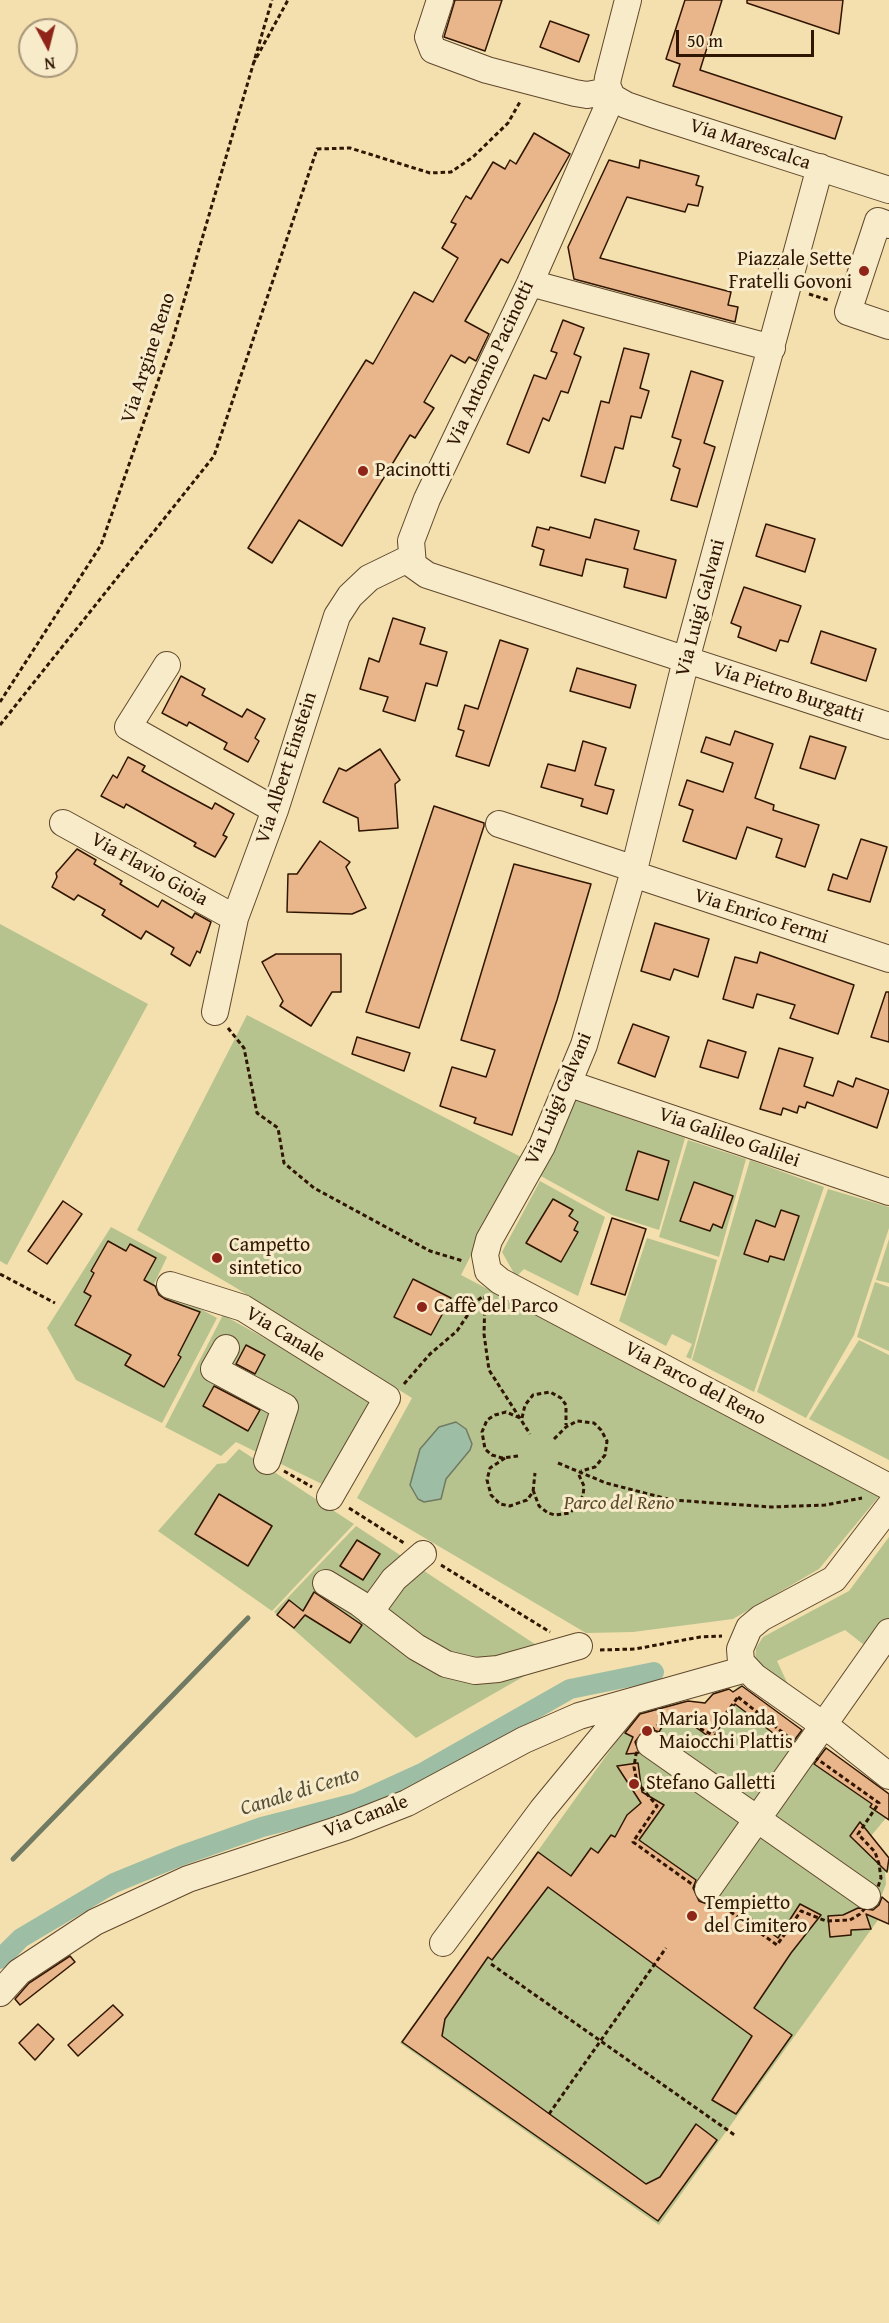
<!DOCTYPE html>
<meta charset="utf-8">
<style>
body{margin:0}
#map{position:relative;width:889px;height:2323px;overflow:hidden;background:#f3e0ae;font-family:"Gentium Book Plus",serif}
canvas{display:block}
.north{position:absolute;left:18px;top:18px;width:60px;height:60px;box-sizing:border-box;background:#f7ebca;border:2px solid #a79579;border-radius:50%;rotate:173deg;font-size:16px;font-weight:700;line-height:24px;text-align:center;color:#301500}
.north::after{content:'';display:block;margin:auto;width:21px;height:27px;background:#8f2418;clip-path:polygon(50% 0,100% 100%,50% 72%,0 100%)}
.scale{position:absolute;left:676px;top:30px;width:138px;height:27px;box-sizing:border-box;border:3px solid #301500;border-top:0;padding-left:8px;font-size:18px;line-height:21px;white-space:nowrap;color:#301500;-webkit-text-stroke:4px #f7ebca;paint-order:stroke}
</style>
<div id="map">
<canvas width="889" height="2323"></canvas>
<div class="north">N</div>
<div class="scale">50 m</div>
</div>
<script>
const context = document.querySelector('canvas').getContext('2d');
context.lineJoin = 'round';
function fill(path, color) { context.fillStyle = color; context.fill(path, 'evenodd'); }
const toPath = rows => new Path2D(rows.map(r => 'M' + r).join(''));
function strokePath(path, color, width, dash) { context.strokeStyle = color; context.lineWidth = width; context.lineCap = dash ? 'butt' : 'round'; context.setLineDash(dash || []); context.stroke(path); }
function write(font, color, halo, rows, align = 'center') {
  context.font = font + ' "Gentium Book Plus",serif'; context.lineWidth = 6; context.setLineDash([]); context.textBaseline = 'middle'; context.strokeStyle = halo; context.fillStyle = color; for (const [text, x, y, turn = 0] of rows) {
    context.save(); context.translate(x, y); context.rotate((+turn || 0) * Math.PI / 180); context.textAlign = isNaN(turn) ? turn : align; if (halo) context.strokeText(text, 0, 0); context.fillText(text, 0, 0); context.restore();
  }
}
fill(toPath([
 [0,924,148,1004,7,1265,0,1261],
 [247,1015,521,1157,461,1275,880,1495,819,1569,733,1619,633,1632,586,1633,357,1498,412,1398,233,1286,137,1230],
 [571,1099,685,1138,659,1230,612,1215,539,1175],
 [688,1140,746,1159,719,1257,659,1237],
 [750,1160,824,1187,754,1392,692,1360],
 [540,1181,605,1217,578,1296,524,1269,516,1277,502,1252],
 [828,1189,889,1207,889,1228,854,1335,806,1418,757,1392],
 [111,1227,167,1257,154,1284,217,1318,162,1423,76,1380,47,1328],
 [647,1238,717,1260,691,1359,686,1357,692,1344,672,1334,666,1346,619,1321],
 [889,1239,889,1283,876,1280],
 [875,1282,889,1287,889,1351,857,1337],
 [223,1315,376,1400,324,1485,236,1442,221,1456,165,1427],
 [859,1340,889,1355,889,1460,809,1419],
 [239,1449,354,1524,272,1611,158,1531,217,1464,226,1463],
 [356,1526,556,1658,416,1738,274,1612],
 [889,1537,889,1649,882,1659,845,1630,777,1661,792,1693,755,1661,756,1648,763,1637,849,1591],
 [721,1684,733,1691,740,1685,889,1794,889,1820,886,1818,871,1836,880,1847,884,1859,889,1859,889,1870,885,1871,886,1884,881,1897,889,1903,889,1919,886,1923,878,1920,659,2225,400,2043,634,1717,660,1704,684,1701,704,1703]
]), '#b6c38e');
const water = toPath([
 [456,1422,466,1429,472,1444,470,1450,446,1479,441,1499,424,1502,418,1499,410,1485,420,1449,439,1427,456,1422]
]);
fill(water, '#9dbea4');
strokePath(water, '#717a62', 1.5);
strokePath(toPath([
 [13,1859,248,1618]
]), '#717a62', 5);
strokePath(toPath([
 [0,1959,21,1938,114,1883,180,1856,262,1827,356,1803,424,1772,570,1689,654,1672]
]), '#9dbea4', 20);
const building = toPath([
 [455,0,502,0,485,51,444,37,455,0],
 [685,0,722,0,700,70,842,117,835,139,673,86,680,64,666,59,685,0],
 [747,0,843,0,839,34,747,3,747,0],
 [550,21,589,35,579,62,540,47,550,21],
 [534,133,570,154,508,263,501,259,465,321,489,334,476,361,469,357,465,363,451,355,424,402,434,408,415,438,410,435,342,546,299,520,272,563,248,548,366,360,373,364,414,292,433,302,458,258,442,248,456,224,451,222,466,196,471,199,493,162,505,169,510,160,516,164,534,133],
 [609,160,639,168,640,160,699,176,696,185,703,187,698,206,688,204,685,212,627,197,600,258,731,292,728,305,738,307,735,322,574,279,568,247,609,160],
 [563,320,584,328,574,354,581,357,568,393,561,391,549,421,543,418,529,453,507,444,534,375,546,379,557,353,551,351,563,320],
 [624,348,649,354,640,388,649,391,641,418,631,416,623,449,615,447,605,483,581,476,601,401,609,403,624,348],
 [691,371,723,381,704,443,715,447,697,507,671,500,680,469,673,466,681,440,672,437,691,371],
 [595,519,639,531,634,549,676,560,666,598,624,587,628,569,586,559,582,576,540,565,544,550,532,546,537,527,549,530,550,527,590,538,595,519],
 [766,524,815,539,805,572,756,556,766,524],
 [744,587,801,606,788,642,780,640,776,651,738,637,741,627,731,623,744,587],
 [393,618,425,628,420,644,447,652,437,686,426,683,415,721,383,711,388,697,360,689,369,658,379,662,393,618],
 [821,631,876,649,866,681,811,663,821,631],
 [500,640,528,649,489,766,456,756,464,731,458,729,465,705,478,709,500,640],
 [577,668,636,685,630,708,570,691,577,668],
 [181,676,205,689,202,695,242,717,247,709,265,719,255,738,259,741,248,762,224,749,227,743,189,722,187,726,162,713,181,676],
 [735,731,773,744,755,798,774,805,773,810,819,825,805,867,776,857,782,839,747,827,736,859,683,841,693,810,679,805,687,780,723,792,733,763,701,752,706,737,730,745,735,731],
 [810,736,846,747,835,779,800,768,810,736],
 [583,741,606,748,595,785,614,790,607,814,581,806,583,799,541,787,548,764,575,771,583,741],
 [380,749,400,780,395,784,398,828,359,831,358,818,323,802,339,768,346,771,380,749],
 [128,757,145,766,142,771,171,787,212,809,215,803,234,814,223,835,227,837,215,857,194,846,196,843,126,804,124,808,101,796,113,775,117,778,128,757],
 [434,806,484,823,484,826,419,1028,366,1012,434,806],
 [861,839,887,847,870,902,828,890,833,874,847,879,861,839],
 [320,841,350,862,346,867,366,908,352,914,287,912,288,874,297,874,320,841],
 [77,849,96,860,94,864,122,881,120,884,158,907,162,900,192,918,195,913,211,922,200,953,197,951,190,966,171,954,174,948,146,931,141,939,102,915,105,910,78,895,74,900,52,887,57,877,56,873,77,849],
 [514,864,591,884,557,1000,512,1135,474,1123,476,1118,440,1106,452,1067,486,1077,495,1050,461,1040,514,864],
 [655,923,709,939,698,977,674,969,670,980,641,971,655,923],
 [760,952,854,985,838,1034,790,1018,795,1005,757,994,753,1008,723,999,735,957,757,963,760,952],
 [276,954,341,954,341,992,332,992,311,1026,280,1006,283,1001,262,962,276,954],
 [886,992,889,992,889,1042,871,1037,886,992],
 [633,1024,669,1037,655,1077,618,1063,633,1024],
 [357,1037,410,1053,404,1071,352,1054,357,1037],
 [708,1040,746,1052,738,1078,700,1067,708,1040],
 [779,1048,813,1058,804,1086,833,1096,838,1081,853,1087,856,1078,889,1090,877,1128,807,1102,805,1108,799,1106,797,1113,783,1108,781,1115,760,1109,779,1048],
 [638,1151,669,1161,658,1200,626,1190,638,1151],
 [694,1182,733,1196,722,1228,713,1224,710,1231,680,1221,694,1182],
 [553,1199,573,1210,569,1216,578,1222,574,1230,578,1232,561,1262,526,1243,553,1199],
 [63,1201,82,1214,47,1264,28,1251,63,1201],
 [781,1210,799,1216,784,1260,770,1256,768,1262,744,1254,756,1220,775,1227,781,1210],
 [612,1218,646,1229,625,1295,591,1284,612,1218],
 [108,1241,126,1251,130,1244,156,1258,144,1280,155,1286,159,1295,165,1299,200,1312,178,1355,181,1357,164,1387,125,1365,131,1355,75,1325,91,1296,84,1292,94,1273,91,1271,108,1241],
 [413,1279,451,1298,431,1335,394,1317,413,1279],
 [246,1345,265,1355,255,1374,236,1364,246,1345],
 [214,1386,260,1410,248,1431,203,1406,214,1386],
 [219,1494,272,1526,248,1566,195,1534,219,1494],
 [357,1540,380,1554,363,1580,340,1566,357,1540],
 [314,1592,362,1625,350,1643,305,1615,294,1628,277,1615,289,1600,303,1611,314,1592],
 [742,1686,802,1730,790,1746,735,1704,712,1739,694,1726,662,1727,659,1732,651,1729,643,1731,635,1742,639,1753,626,1754,633,1737,625,1733,640,1714,688,1701,705,1703,713,1694,729,1689,733,1692,742,1686],
 [826,1748,889,1794,889,1820,870,1807,872,1804,814,1764,826,1748],
 [638,1763,642,1792,664,1805,639,1840,696,1880,693,1888,699,1901,707,1904,721,1897,778,1938,800,1904,821,1915,791,1953,754,2008,792,2035,736,2114,712,2100,752,2036,548,1887,492,1960,488,1957,445,2019,442,2036,646,2184,660,2177,696,2124,717,2140,658,2221,402,2042,538,1852,571,1876,591,1848,598,1853,611,1835,615,1837,627,1815,641,1803,617,1766,638,1763],
 [860,1822,889,1858,887,1872,850,1836,860,1822],
 [882,1897,889,1903,889,1924,866,1914,871,1929,851,1930,851,1935,830,1937,828,1916,843,1915,858,1908,873,1910,879,1905,882,1897],
 [70,1956,75,1962,20,2005,15,1999,29,1983,70,1956],
 [113,2005,123,2015,78,2056,68,2045,113,2005],
 [38,2024,54,2039,35,2060,19,2043,38,2024]
]);
fill(building, '#e9b58a');
strokePath(building, '#301500', 1.5);
const minor = toPath([
 [440,0,428,37,433,50,487,70,575,93,587,95,609,91],
 [612,97,530,283,427,499,411,541,413,565,427,575,889,726],
 [612,97,626,105,655,115,889,190],
 [612,97,607,85,608,78,628,0],
 [820,167,686,660,633,874,584,1045,542,1146,489,1240,485,1255,488,1271,500,1281,889,1487],
 [889,225,878,221,848,312,889,326],
 [530,283,772,348],
 [167,665,128,727,275,810],
 [63,823,235,918],
 [499,824,635,869],
 [633,874,889,959],
 [215,1012,235,918,275,810,337,616,350,596,369,578,410,558],
 [570,1084,889,1192],
 [170,1285,243,1308,387,1398,330,1497],
 [226,1348,214,1369,285,1407,267,1461],
 [889,1507,834,1579,761,1618,749,1628,740,1649,741,1662,755,1677,836,1734,889,1776],
 [326,1583,359,1603,416,1647,446,1664,475,1671,498,1669,579,1646],
 [370,1612,394,1579,423,1554],
 [650,1744,867,1896],
 [708,1889,889,1632],
 [443,1943,542,1810,631,1702],
 [0,1993,19,1972,95,1922,188,1879,346,1827,407,1803,524,1740,579,1716,746,1669]
]);
strokePath(minor, '#61482c', 28);
strokePath(toPath([
 [253,64,288,0],
 [809,294,828,300],
 [0,702,101,545,173,338,272,0],
 [0,725,214,456,317,149,350,148,430,173,451,172,473,157,508,123,521,100],
 [228,1028,244,1048,257,1113,278,1128,284,1163,314,1188,430,1251,463,1261],
 [0,1274,55,1303],
 [485,1296,484,1334,489,1370,530,1434],
 [404,1384,430,1354,457,1331,477,1301,483,1296],
 [522,1418,525,1405,533,1395,550,1392,561,1398,566,1405,566,1425],
 [554,1439,566,1427,577,1421,594,1423,601,1430,607,1441,605,1455,595,1467,581,1471],
 [518,1456,502,1458,492,1455,485,1449,482,1432,487,1420,495,1415,506,1412,520,1418],
 [505,1458,490,1468,487,1480,491,1495,500,1504,510,1506,527,1500,533,1492,535,1473],
 [558,1463,606,1483,672,1500,771,1507,825,1505,862,1498],
 [284,1471,312,1487],
 [533,1490,539,1506,548,1513,555,1515,570,1513,583,1496,584,1486,578,1473],
 [349,1508,404,1543],
 [441,1565,550,1632],
 [600,1650,635,1649,700,1637,722,1636],
 [738,1697,806,1751,879,1803,858,1834,875,1852,879,1864,881,1878,875,1896,860,1914,850,1920,826,1921,801,1911,777,1945,633,1842,657,1806,637,1782,634,1767,636,1754,647,1734,658,1725,674,1722,691,1724,711,1734,738,1697],
 [491,1964,736,2136],
 [549,2114,666,1948]
]), '#301500', 3, [4.5, 3]);
strokePath(minor, '#f7ebca', 26);
for (const [x, y, r, color] of [
 [864,271,6,"#8f2418"],
 [363,471,6,"#8f2418"],
 [217,1258,6,"#8f2418"],
 [422,1307,6,"#8f2418"],
 [647,1731,6,"#8f2418"],
 [634,1784,6,"#8f2418"],
 [692,1916,6,"#8f2418"]
]) { const dot = new Path2D(); dot.arc(x, y, r, 0, 2 * Math.PI); context.fillStyle = color; context.fill(dot); strokePath(dot, '#f7ebca', 2); }
write('20px', '#301500', '#f7ebca', [
 ["Via Marescalca",750,145,18],
 ["Via Argine Reno",149,358,-72],
 ["Via Antonio Pacinotti",491,364,-65],
 ["Via Luigi Galvani",701,608,-75],
 ["Via Pietro Burgatti",788,693,18],
 ["Via Albert Einstein",287,768,-72],
 ["Via Flavio Gioia",149,870,29],
 ["Via Enrico Fermi",761,917,18],
 ["Via Luigi Galvani",559,1099,-67],
 ["Via Galileo Galilei",729,1138,19],
 ["Via Canale",285,1335,31],
 ["Via Parco del Reno",695,1384,28],
 ["Via Canale",366,1817,-21]
]);
write('20px', '#301500', '#f7ebca', [
 ["Piazzale Sette",852,260,"right"],
 ["Fratelli Govoni",852,283,"right"],
 ["Pacinotti",375,471],
 ["Campetto",229,1246],
 ["sintetico",229,1269],
 ["Caffè del Parco",434,1307],
 ["Maria Jolanda",659,1720],
 ["Maiocchi Plattis",659,1743],
 ["Stefano Galletti",646,1784],
 ["Tempietto",704,1904],
 ["del Cimitero",704,1927]
], 'left');
write('italic 20px', '#58492b', '#f7ebca', [
 ["Parco del Reno",619,1504]
]);
write('italic 21px', '#565039', '#f7ebca', [
 ["Canale di Cento",300,1792,-17]
]);
</script>
